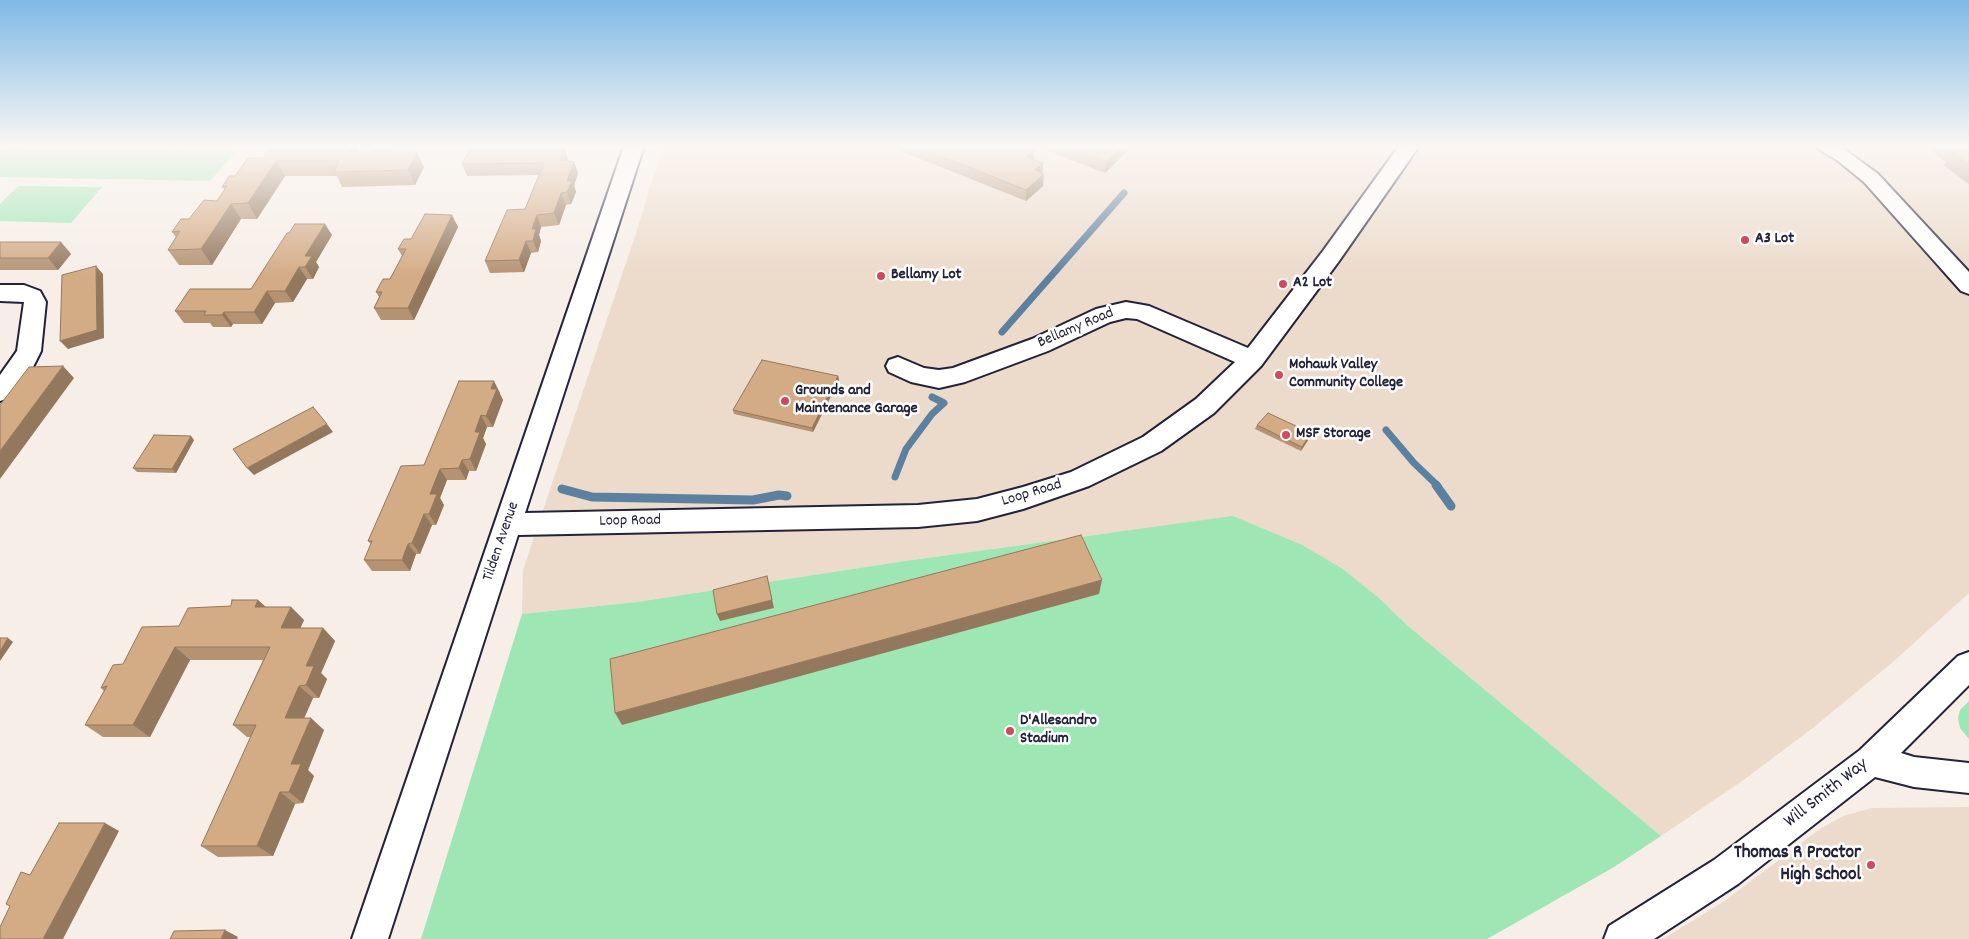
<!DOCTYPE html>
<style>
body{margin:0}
canvas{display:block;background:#f6eee7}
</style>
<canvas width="1969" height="939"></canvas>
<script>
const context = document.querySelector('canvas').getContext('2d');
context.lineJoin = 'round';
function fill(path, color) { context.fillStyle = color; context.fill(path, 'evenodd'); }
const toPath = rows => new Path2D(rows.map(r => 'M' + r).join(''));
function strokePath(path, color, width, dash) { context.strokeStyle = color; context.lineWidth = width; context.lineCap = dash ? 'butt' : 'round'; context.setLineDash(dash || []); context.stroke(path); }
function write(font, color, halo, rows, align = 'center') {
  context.font = font + ' Dekko,sans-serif'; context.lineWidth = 5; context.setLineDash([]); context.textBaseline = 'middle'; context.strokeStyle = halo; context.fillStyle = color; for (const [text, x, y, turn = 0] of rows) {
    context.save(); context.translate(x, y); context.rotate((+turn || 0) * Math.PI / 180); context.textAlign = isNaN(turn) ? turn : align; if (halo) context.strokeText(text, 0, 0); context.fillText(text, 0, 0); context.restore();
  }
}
fill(toPath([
 [663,146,1969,146,1969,593,1894,661,1814,727,1742,781,1661,836,1408,626,1379,598,1343,569,1109,533,905,561,637,602,522,614,523,570,636,233],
 [1969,807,1969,939,1663,939,1726,900,1820,829,1843,816,1872,808]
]), '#ecdaca');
fill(toPath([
 [0,147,236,151,210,181,0,177],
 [18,186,102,187,71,223,0,221,0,204],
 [1233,516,1302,545,1343,569,1379,598,1408,626,1661,836,1614,867,1487,939,421,939,522,614,637,602,905,561],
 [1969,701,1969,739,1960,728,1958,718,1960,710]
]), '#9ee6b4');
strokePath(toPath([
 [1002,332,1124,193],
 [1386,430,1414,463,1438,486],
 [895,477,906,449,932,414,944,403,932,397]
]), '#5c81a0', 7);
strokePath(toPath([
 [1436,485,1451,506],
 [562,489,592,497,753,500,779,495,787,496]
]), '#5c81a0', 9);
const minor = toPath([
 [624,146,644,146,525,513,918,505,977,499,1023,487,1071,472,1143,437,1196,399,1235,362,1137,319,1126,318,1110,322,1048,351,965,382,939,388,911,382,889,372,886,366,889,360,898,357,924,368,939,370,953,368,1032,339,1096,309,1126,302,1149,306,1248,348,1323,251,1399,146,1419,146,1339,261,1261,366,1214,413,1161,451,1089,486,1023,509,977,521,918,527,518,535,388,939,352,939,624,146],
 [1817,146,1840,146,1878,174,1969,272,1969,294,1961,291,1864,182,1837,160,1820,150,1817,146],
 [0,285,24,285,40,291,46,302,41,351,32,369,9,398,0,401,0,375,17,351,24,302,0,301,0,285],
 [1969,652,1969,685,1901,753,1914,757,1969,763,1969,793,1914,787,1875,777,1738,884,1654,939,1604,939,1609,926,1714,860,1860,750,1958,656,1969,652]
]);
strokePath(minor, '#22223b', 4);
fill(minor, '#fff');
fill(toPath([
 [888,146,1024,146,1034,160,1043,163,1042,173,1043,186,1026,201],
 [1041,146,1132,146,1105,173,1041,148],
 [1925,146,1969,146,1969,184,1943,165,1946,162],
 [359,152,393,152,424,167,415,185,342,187,337,176,285,176,257,219,241,219,212,265,179,265,168,250,176,237,172,232,189,219,217,201,225,190,222,187,235,176,263,158],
 [568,158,567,161,574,162,578,173,574,186,576,192,571,204,566,205,559,225,541,227,539,235,541,241,538,252,531,253,524,272,490,273,485,261,525,209,539,175,467,176,462,164],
 [458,227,414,320,381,320,374,308,379,297,376,292,390,279,402,256,398,249,411,239],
 [332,235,316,262,319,267,313,279,307,279,293,302,275,303,262,324,233,324,231,327,213,327,210,323,184,323,175,311,251,289],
 [0,242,61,242,71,254,58,270,0,270],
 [838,376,839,380,813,432,734,414,733,410],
 [500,393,500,394,503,400,493,427,487,427,483,438,486,444,476,471,469,471,466,480,447,480,440,498,444,505,436,525,432,525,420,554,416,554,410,571,372,571,364,560,371,544,368,541,424,465],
 [1257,425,1310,437,1301,451,1255,429],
 [194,440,176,473,137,472,133,468],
 [258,600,266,607,291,607,304,620,300,628,323,628,335,641,321,673,327,679,319,698,313,698,304,718,324,730,308,770,314,776,303,803,295,804,273,856,218,857,201,846,251,737,247,737,233,725,263,660,190,660,150,737,103,737,85,725,104,691,101,688,123,664,179,626,231,606]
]), '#b59372');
fill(toPath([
 [353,146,356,146,363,158,349,152],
 [564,146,568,158,564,172,560,160],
 [1122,146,1132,146,1105,173,1107,161],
 [1034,150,1034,161,1026,157],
 [417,152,424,167,415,185,408,170],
 [276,161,285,176,257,219,248,203],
 [574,162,578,173,574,186,576,192,571,204,567,192,567,181],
 [1043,163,1042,175,1044,174,1043,186,1026,201,1026,190,1035,170],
 [561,193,566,205,559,225,554,213],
 [231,204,241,219,212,265,201,249],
 [452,215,458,227,414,320,408,308],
 [537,215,541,227,539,235,541,241,538,252,533,241,532,229],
 [325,224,332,235,316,262,319,267,313,279,305,267,305,256],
 [526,241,531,253,524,272,519,260],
 [61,242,71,254,58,270,48,258],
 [96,266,103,274,104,338,68,349,60,341],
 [299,267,307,279,293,302,285,291],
 [267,291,275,303,262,324,254,312],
 [224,312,233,324,231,327,222,315],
 [63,366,74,378,0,479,0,451],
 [838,376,839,380,813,432,812,428],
 [494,381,500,393,500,394,503,400,493,427,486,416,491,389],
 [481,415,487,427,483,438,486,444,476,471,470,459,475,432],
 [327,424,333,432,254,475,247,468],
 [1311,433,1310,437,1301,451,1302,447],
 [191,436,194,440,176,473,172,469],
 [462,460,469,471,466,480,459,468],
 [440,469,447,480,440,498,444,505,436,525,429,514,430,494],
 [424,514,432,525,420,554,412,543],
 [408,544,416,554,410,571,402,560],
 [767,576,774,608,720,621,717,614],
 [1102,580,1099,594,622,725,615,713],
 [258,600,272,613,255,607],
 [291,607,304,620,295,641,281,628],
 [323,628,335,641,321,673,327,679,319,698,306,685,306,666],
 [8,638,13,642,0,661,0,651],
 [175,647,190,660,150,737,133,725],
 [299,686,313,698,299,730,285,718],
 [311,718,324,730,308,770,314,776,303,803,289,792,291,764],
 [280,792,295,804,273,856,257,846],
 [105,823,119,831,63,939,43,939],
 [225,930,238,937,237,939,221,939]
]), '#94785d');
const building = toPath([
 [271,146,353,146,349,152,373,152,375,149,392,150,390,152,417,152,408,170,334,172,339,161,276,161,248,203,231,204,201,249,168,250,180,231,172,232,181,219,189,219,204,200,217,201,227,186,222,187,229,176,235,176,248,158,263,158,271,146],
 [508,146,564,146,560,160,574,162,567,181,572,181,567,192,561,193,554,213,537,215,532,229,536,229,533,241,526,241,519,260,485,261,507,210,525,209,544,163,462,164,471,147,508,146],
 [916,146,1024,146,1034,150,1026,157,1043,163,1035,170,1044,174,1026,190,916,146],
 [1066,146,1122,146,1107,161,1066,146],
 [1950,146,1969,146,1969,165,1953,154,1958,152,1950,146],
 [425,214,452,215,408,308,374,308,382,292,376,292,383,279,390,279,406,249,398,249,404,239,411,239,425,214],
 [295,224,325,224,305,256,312,256,305,267,299,267,285,291,267,291,254,312,224,312,222,315,204,315,206,311,175,311,190,289,251,289,287,233,289,233,295,224],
 [0,242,61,242,48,258,0,258,0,242],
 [96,266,97,330,60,341,62,275,96,266],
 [762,360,838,376,812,428,733,410,762,360],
 [63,366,0,451,0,405,29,367,63,366],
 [459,381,494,381,491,389,497,389,486,416,481,415,475,432,480,432,470,459,462,460,459,468,440,469,430,494,437,494,429,514,424,514,412,543,408,544,402,560,364,560,372,541,368,541,401,466,424,465,459,381],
 [313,407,327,424,247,468,233,449,313,407],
 [1268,413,1311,433,1302,447,1257,425,1268,413],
 [154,435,191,436,172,469,133,468,154,435],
 [1081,535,1102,580,615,713,610,659,1081,535],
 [767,576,772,600,717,614,713,590,767,576],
 [232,600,258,600,255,607,291,607,281,628,323,628,306,666,314,666,306,685,299,686,285,718,311,718,291,764,301,764,289,792,280,792,257,846,201,846,256,725,233,725,270,647,175,647,133,725,85,725,107,686,101,688,113,665,123,664,142,627,179,626,188,608,231,606,232,600],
 [0,638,8,638,0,651,0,638],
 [59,823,105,823,43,939,0,939,0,927,10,906,6,904,21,872,30,875,59,823],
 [225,930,221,939,170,939,174,931,225,930]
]);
fill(building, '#d3ab85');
strokePath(building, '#94785d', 1);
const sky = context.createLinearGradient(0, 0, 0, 277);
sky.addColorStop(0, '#7fb9e6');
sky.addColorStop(0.53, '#fbf7f4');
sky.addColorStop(1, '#fbf7f400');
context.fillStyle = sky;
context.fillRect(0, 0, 1969, 277);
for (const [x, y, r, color] of [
 [1745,240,5,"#d1495b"],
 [881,276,5,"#d1495b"],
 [1283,284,5,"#d1495b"],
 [1279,375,5,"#d1495b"],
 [785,401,5,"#d1495b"],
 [1286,435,5,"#d1495b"],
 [1010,731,5,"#d1495b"],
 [1871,865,5,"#d1495b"]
]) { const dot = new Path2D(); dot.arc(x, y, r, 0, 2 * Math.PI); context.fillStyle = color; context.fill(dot); strokePath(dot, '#fff', 2); }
write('bold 16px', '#22223b', '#fff', [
 ["A3 Lot",1755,240],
 ["Bellamy Lot",891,276],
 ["A2 Lot",1293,284],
 ["Mohawk Valley",1289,366],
 ["Community College",1289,384],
 ["Grounds and",795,392],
 ["Maintenance Garage",795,410],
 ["MSF Storage",1296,435],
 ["D'Allesandro",1020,722],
 ["Stadium",1020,740]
], 'left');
write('16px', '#22223b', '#fff', [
 ["Bellamy Road",1076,329,-23],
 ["Loop Road",1032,494,-17],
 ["Loop Road",630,522,-1],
 ["Tilden Avenue",502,542,-71]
]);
write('19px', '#22223b', '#fff', [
 ["Will Smith Way",1827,794,-38]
]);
write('bold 19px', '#22223b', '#fff', [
 ["Thomas R Proctor",1861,854],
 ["High School",1861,876]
], 'right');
</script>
